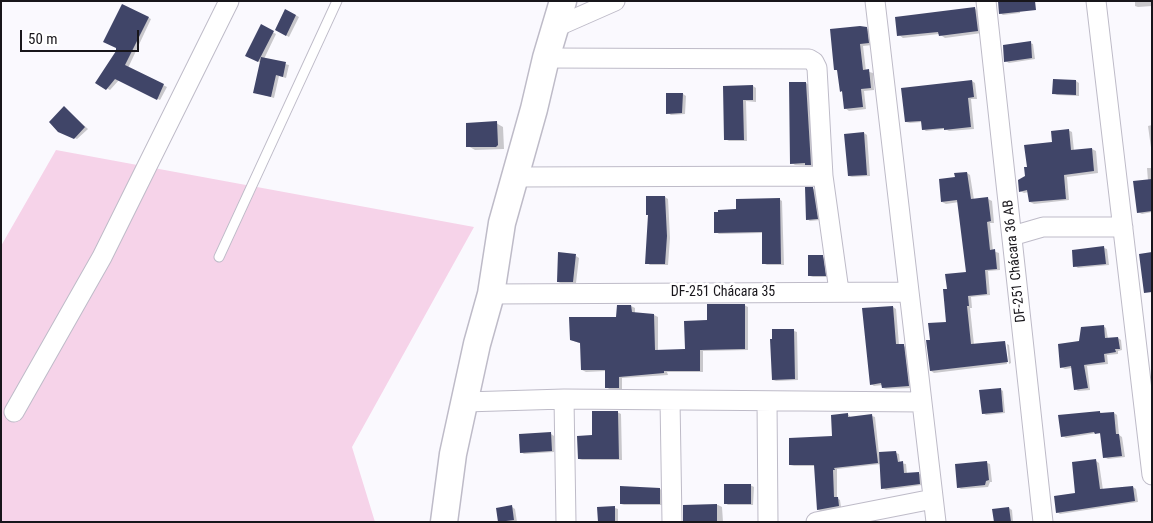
<!DOCTYPE html>
<meta charset="utf-8">
<style>
body{margin:0}
#map{position:relative;width:1153px;height:523px;overflow:hidden;background:#faf9fe;font-family:"Roboto Condensed",sans-serif}
canvas{display:block}
.frame{position:absolute;inset:0;border:2px solid #18161b;pointer-events:none}
.scale{position:absolute;left:20px;top:30px;width:119px;height:22px;box-sizing:border-box;border:2px solid #18161b;border-top:0;padding-left:6px;font-size:15px;line-height:18px;white-space:nowrap;color:#18161b;-webkit-text-stroke:4px #fff;paint-order:stroke}
</style>
<div id="map">
<canvas width="1153" height="523"></canvas>
<div class="frame"></div>
<div class="scale">50 m</div>
</div>
<script>
const context = document.querySelector('canvas').getContext('2d');
context.lineJoin = 'round';
function fill(path, color) { context.fillStyle = color; context.fill(path, 'evenodd'); }
const toPath = rows => new Path2D(rows.map(r => 'M' + r).join(''));
function strokePath(path, color, width, dash) { context.strokeStyle = color; context.lineWidth = width; context.lineCap = dash ? 'butt' : 'round'; context.setLineDash(dash || []); context.stroke(path); }
function write(font, color, halo, rows, align = 'center') {
  context.font = font + ' "Roboto Condensed",sans-serif'; context.lineWidth = 5; context.setLineDash([]); context.textBaseline = 'middle'; context.strokeStyle = halo; context.fillStyle = color; for (const [text, x, y, turn = 0] of rows) {
    context.save(); context.translate(x, y); context.rotate((+turn || 0) * Math.PI / 180); context.textAlign = isNaN(turn) ? turn : align; if (halo) context.strokeText(text, 0, 0); context.fillText(text, 0, 0); context.restore();
  }
}
fill(toPath([
 [56,150,474,227,352,447,375,522,1,522,1,246]
]), '#f6d3e9');
fill(toPath([
 [1019,1,1020,13,1003,15,1000,13],
 [1135,1,1152,1,1152,6,1138,7,1135,6],
 [123,5,151,19,128,68,167,87,160,100,119,80,110,90,97,83,117,51],
 [975,9,980,12,982,33,945,38,939,34,903,38,899,35],
 [286,10,299,17,289,37,276,30],
 [261,26,276,34,264,59,289,65,286,78,279,76,274,98,254,92,261,63,246,55],
 [866,28,870,30,872,45,863,46,866,71,873,73,874,90,864,91,866,109,849,111,845,108,843,92,841,91,839,71,836,70],
 [1030,43,1033,44,1035,59,1009,63,1005,61],
 [1054,80,1076,81,1079,83,1079,96,1057,95,1053,93],
 [972,81,975,83,977,99,971,99,974,129,949,131,945,129,926,131,923,129,922,122,910,123,906,122,902,89],
 [790,83,806,83,809,85,814,166,795,165,792,163],
 [753,86,756,88,756,102,746,101,747,141,729,141,725,139,724,87],
 [683,94,686,96,685,114,671,115,668,113],
 [65,108,88,129,77,139,63,133],
 [496,123,503,127,504,149,475,150,468,146],
 [1152,125,1152,155,1148,126],
 [1068,130,1072,132,1074,151,1092,149,1096,151,1098,173,1067,177,1069,200,1034,204,1030,202,1029,192,1024,193,1020,191,1027,177,1053,143],
 [864,133,867,135,870,176,852,177,849,176],
 [1147,168,1152,168,1152,212,1142,214,1138,212,1148,181],
 [967,173,970,175,974,200,988,199,992,201,994,223,990,223,993,251,999,253,1000,270,988,271,990,295,971,297,972,308,970,308,974,345,1005,343,1006,343,1004,343,1007,364,934,373,931,371,931,341,947,323,948,290,967,273,959,202,946,204,942,202,956,178],
 [813,189,816,190,820,220,810,221,807,219],
 [647,197,665,197,668,199,670,238,668,265,650,265,647,263,650,216],
 [779,199,782,201,784,265,767,265,763,263,763,233,719,234,716,232,719,213,738,211],
 [1104,248,1107,249,1109,265,1078,268,1075,266],
 [576,256,579,258,576,283,562,284,558,282],
 [822,257,826,258,828,277,813,277,810,276],
 [744,305,748,307,748,350,703,351,703,372,667,372,668,375,622,378,622,390,610,390,607,387,606,371,586,372,582,370,582,344,571,340,617,319,631,306,635,308,635,314,654,315,658,317,658,351,686,351,708,321],
 [893,307,896,309,899,345,907,347,911,388,886,389,883,388,883,385,874,386,871,384],
 [1103,326,1106,328,1108,339,1118,338,1121,340,1122,350,1118,351,1118,354,1107,355,1108,364,1087,366,1090,390,1078,391,1075,389,1072,368,1065,369,1061,367,1080,343],
 [794,331,797,332,798,380,776,381,773,380],
 [1007,344,1009,345,1011,363,1009,364],
 [1000,389,1003,391,1005,413,986,415,983,413],
 [617,412,621,414,622,460,582,460,579,459,594,436],
 [1100,412,1103,414,1114,413,1117,415,1119,435,1122,437,1125,457,1108,459,1104,457,1102,434,1097,433,1066,438,1062,436],
 [848,414,851,418,872,416,875,417,879,454,896,453,899,454,900,463,906,464,907,474,918,473,922,475,922,485,886,490,882,488,881,464,837,469,837,498,840,500,841,507,821,511,818,510,816,466,794,466,790,465,834,437],
 [551,434,554,436,554,452,524,454,521,452],
 [1096,461,1099,463,1103,490,1133,487,1136,489,1138,502,1060,514,1057,512,1076,494],
 [987,463,990,464,992,482,990,482,988,487,961,489,958,487],
 [750,485,754,487,753,505,728,505,725,503],
 [660,489,663,491,663,505,624,505,621,504],
 [718,505,722,507,723,522,684,522,684,506],
 [512,507,515,509,517,522,499,522],
 [615,508,618,509,618,522,599,522],
 [1009,508,1012,510,1013,522,995,522]
]), '#0003');
fill(toPath([
 [998,1,1035,1,1036,10,999,14],
 [122,4,149,17,125,65,164,84,157,100,115,79,106,90,95,83,116,51,116,48,103,42],
 [975,7,978,31,939,36,938,32,897,36,895,17],
 [285,9,296,15,286,36,275,30],
 [261,24,274,31,258,62,245,56],
 [860,26,867,27,869,43,860,44,863,70,869,69,871,88,861,89,863,107,844,109,842,91,840,92,837,70,834,70,830,29],
 [1031,41,1032,58,1004,62,1003,45],
 [261,57,286,62,283,77,276,75,271,97,253,93],
 [1053,79,1076,80,1076,95,1052,94],
 [972,80,974,97,968,98,971,127,944,130,944,128,922,130,921,121,905,122,901,88],
 [789,82,806,82,811,165,805,165,805,163,790,164],
 [753,85,753,100,743,100,744,140,724,140,723,86],
 [666,93,683,93,682,113,666,114],
 [64,106,85,127,74,139,58,132,49,122],
 [497,121,498,145,496,147,466,147,466,123],
 [1069,129,1071,150,1092,148,1094,171,1064,175,1066,199,1029,202,1027,190,1019,192,1018,180,1025,176,1024,167,1027,167,1024,145,1052,142,1051,131],
 [864,132,867,175,848,176,844,134],
 [967,172,971,199,988,197,991,221,987,222,990,250,995,249,997,269,985,270,987,294,968,296,969,306,967,306,971,344,1005,341,1008,362,930,371,926,340,930,340,928,323,946,322,943,289,947,289,945,274,966,272,957,200,941,202,939,179,955,177,954,173],
 [1152,179,1152,211,1137,213,1133,181],
 [805,187,813,187,818,219,806,220],
 [646,196,665,196,667,236,665,264,645,264,648,215,646,215],
 [780,198,781,264,762,264,762,232,714,233,714,212,718,212,718,210,736,209,736,199],
 [1104,246,1106,264,1073,267,1072,250],
 [558,252,576,254,573,282,557,282],
 [1152,252,1152,292,1144,293,1139,254],
 [808,255,823,255,826,276,808,276],
 [707,304,745,304,745,349,700,350,700,371,664,371,664,373,619,377,619,388,605,388,605,370,581,370,580,343,570,340,569,317,616,317,617,305,631,305,632,312,654,314,655,350,685,349,684,321,707,320],
 [893,306,896,344,904,344,909,386,882,388,881,383,870,385,862,308],
 [1104,325,1105,338,1118,337,1120,349,1115,349,1116,352,1104,354,1105,362,1084,365,1088,388,1074,390,1071,366,1060,368,1058,344,1079,341,1081,327],
 [772,329,794,329,795,379,772,380,770,339,772,339],
 [1001,388,1003,412,982,414,979,390],
 [592,411,618,411,619,459,578,459,577,436,592,435],
 [1100,411,1100,413,1114,412,1116,434,1119,434,1122,456,1103,458,1100,433,1095,434,1094,432,1061,437,1058,415],
 [848,413,848,417,872,414,878,463,834,468,835,470,833,470,834,497,838,497,839,506,817,510,814,465,789,465,789,438,832,436,831,415],
 [551,432,552,451,520,453,519,434],
 [896,451,898,462,903,461,904,473,919,472,920,484,881,489,879,452],
 [1096,459,1100,489,1133,486,1135,501,1056,513,1054,496,1075,493,1072,462],
 [987,461,989,480,986,481,985,485,957,488,955,464],
 [724,484,751,484,751,504,724,504],
 [620,486,660,488,660,504,620,504],
 [717,504,717,522,683,522,683,505],
 [512,505,514,520,498,522,496,508],
 [615,506,615,522,598,522,597,507],
 [1009,507,1011,522,994,522,992,509]
]), '#404568');
const lane = toPath([
 [219,257,337,1]
]);
const street = toPath([
 [875,1,936,522],
 [986,1,1043,522],
 [1096,1,1152,475],
 [556,27,615,1],
 [546,58,809,59,814,62,817,68,823,176,839,291],
 [516,177,823,176],
 [1012,236,1043,227,1123,227],
 [491,294,909,292],
 [564,399,566,522],
 [670,400,672,522],
 [767,401,768,522],
 [465,402,564,399,922,402],
 [14,412,102,257,229,1],
 [816,522,933,499]
]);
const secondary = toPath([
 [444,522,453,454,477,344,491,294,502,223,534,109,546,58,563,1]
]);
strokePath(lane, '#bebbc8', 11);
strokePath(street, '#bebbc8', 21);
strokePath(secondary, '#bebbc8', 29);
strokePath(lane, '#fff', 9);
strokePath(street, '#fff', 19);
strokePath(secondary, '#fff', 26);
write('14px', '#18161b', '#fff', [
 ["DF-251 Chácara 36 AB",1015,261,-96],
 ["DF-251 Chácara 35",723,292]
]);
</script>
